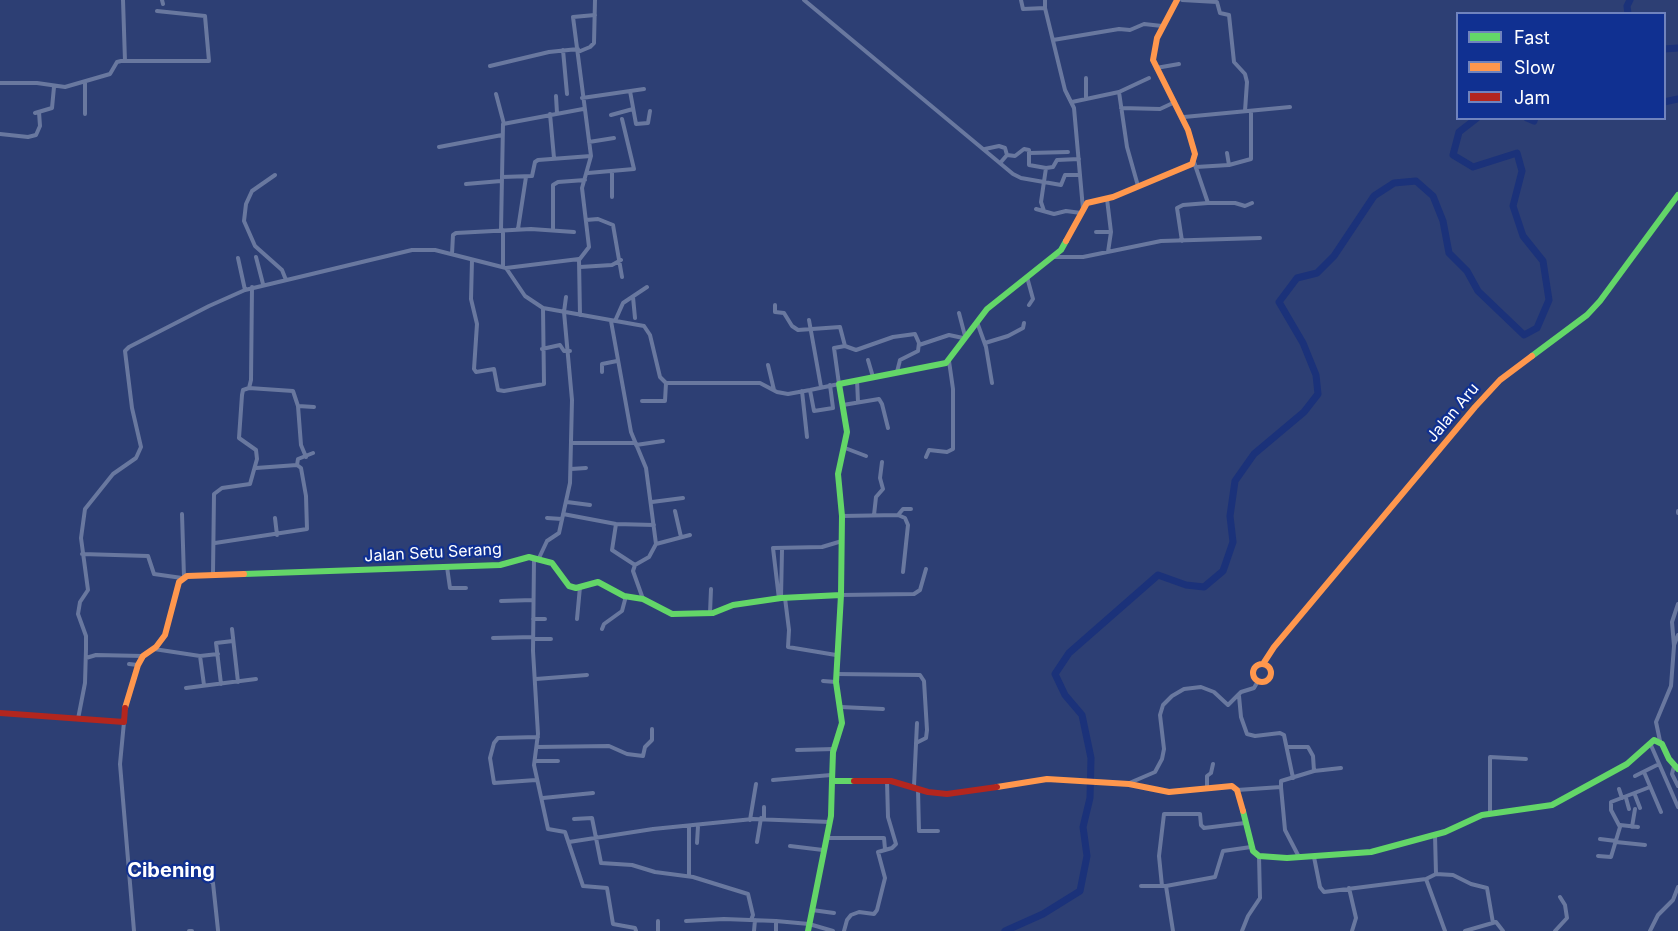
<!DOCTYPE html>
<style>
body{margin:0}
#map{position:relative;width:1678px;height:931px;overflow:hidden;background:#2d3f74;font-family:Inter,sans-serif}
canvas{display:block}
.legend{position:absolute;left:1456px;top:12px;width:210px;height:108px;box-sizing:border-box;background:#103091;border:2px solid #7083bd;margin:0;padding:8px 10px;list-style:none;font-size:18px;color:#fff}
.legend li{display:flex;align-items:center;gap:12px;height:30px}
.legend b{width:30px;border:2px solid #7083bd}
</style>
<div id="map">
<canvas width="1678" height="931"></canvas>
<ul class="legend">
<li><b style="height:8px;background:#63d668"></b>Fast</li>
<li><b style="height:8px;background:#ff974d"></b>Slow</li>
<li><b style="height:8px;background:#b3261e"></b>Jam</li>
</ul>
</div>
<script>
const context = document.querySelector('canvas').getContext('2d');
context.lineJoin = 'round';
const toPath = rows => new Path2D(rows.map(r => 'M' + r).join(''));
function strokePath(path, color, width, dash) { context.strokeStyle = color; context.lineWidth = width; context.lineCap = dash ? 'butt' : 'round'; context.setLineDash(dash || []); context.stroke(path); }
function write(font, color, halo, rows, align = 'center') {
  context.font = font + ' Inter,sans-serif'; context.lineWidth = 4.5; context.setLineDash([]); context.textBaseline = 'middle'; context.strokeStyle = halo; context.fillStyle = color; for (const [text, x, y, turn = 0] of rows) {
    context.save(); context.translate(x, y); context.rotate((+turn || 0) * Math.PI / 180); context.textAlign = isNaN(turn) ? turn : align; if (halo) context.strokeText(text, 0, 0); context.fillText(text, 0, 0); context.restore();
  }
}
strokePath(toPath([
 [1628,14,1627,6,1630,0],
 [1664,49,1678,48],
 [1664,102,1678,99],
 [1527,118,1534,121,1535,118],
 [1005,931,1043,914,1080,891,1087,856,1083,827,1090,798,1091,758,1082,715,1065,695,1055,674,1069,653,1158,575,1186,585,1204,587,1223,571,1233,542,1230,516,1235,481,1254,454,1304,412,1318,394,1316,375,1303,343,1279,302,1297,278,1317,273,1334,256,1374,196,1394,183,1416,181,1433,196,1443,221,1449,253,1467,271,1478,291,1524,335,1537,328,1549,300,1543,261,1523,236,1513,206,1522,171,1517,153,1473,167,1453,155,1459,132,1477,118]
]), '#1b327a', 7);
strokePath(toPath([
 [123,0,125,61],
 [162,0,163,4],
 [804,0,1013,174,1021,178,1061,185,1065,175,1080,175],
 [1021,0,1023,9,1045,8,1065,90,1074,108,1083,209],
 [1045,0,1045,8],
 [1182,0,1217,2,1220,13,1229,15,1234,62,1245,74,1247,82,1245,111],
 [1053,40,1119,29,1130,30,1144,24,1162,26],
 [563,50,567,94],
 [578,52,590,47,594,43,595,0],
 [490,66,549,52,578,49],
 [1156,68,1179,64],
 [1086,78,1086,98],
 [0,83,37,83,65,87,110,74,117,62,121,61,209,61,205,16,157,11],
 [630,91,636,124,648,123,650,111],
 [1119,92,1149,78],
 [496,94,504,124],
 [556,96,557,113],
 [582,98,644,89],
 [1072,102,1119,92,1127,147,1138,186],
 [1121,108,1160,109,1175,102],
 [35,113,52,108,54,87],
 [85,114,85,82],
 [550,114,554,158],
 [611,115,633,109],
 [1184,117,1290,107],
 [0,134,28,137,36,135,40,126,39,112],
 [589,142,614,138],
 [439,147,502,135],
 [985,149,999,146,1005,148,1007,155,1001,162],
 [1030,153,1068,152],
 [1007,155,1015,156,1024,149,1029,150,1029,165,1046,168,1053,167,1057,160,1079,159],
 [1229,165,1251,159,1251,111],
 [1196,167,1229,165,1227,153],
 [612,172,612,197],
 [588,173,634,169,622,119],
 [275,175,252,191,246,204,244,221,255,246,282,270,286,280],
 [502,177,532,176,535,162,538,160,591,156],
 [466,184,501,181],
 [1208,203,1235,203,1245,206,1252,203],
 [1036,209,1054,214,1066,211,1081,213],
 [1044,211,1041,202,1046,168],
 [586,220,598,219,613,225,622,277],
 [518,229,526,177],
 [553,229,553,185,558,182,585,180],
 [501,230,503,124,583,109],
 [503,230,503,267],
 [1096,232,1111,232,1107,199],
 [1182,241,1177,208,1183,205,1208,203,1194,162],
 [1108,252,1111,232],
 [452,254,453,235,456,233,531,229,574,232],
 [256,257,263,284],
 [1054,257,1083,257,1161,241,1260,238],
 [238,258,245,290],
 [472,260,471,299,477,324,474,369,476,372,494,369,498,390,504,391,544,384,543,308],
 [580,267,612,265,621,260],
 [506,268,579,259],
 [1027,277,1033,299,1029,305],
 [633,297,635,318],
 [775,305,775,312,784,313,792,326,798,330,840,327,845,346],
 [959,313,965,336],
 [580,315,579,260,589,247,582,188,591,156,573,17,595,15],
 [809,320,821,387],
 [611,321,631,432,646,468,656,544],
 [615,321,623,303,647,287],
 [977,322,986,347,992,383],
 [985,343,1008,336,1023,328,1024,323],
 [919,345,949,335,963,338],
 [542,349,560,345,564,351,570,351],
 [868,360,873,377],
 [768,365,774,390],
 [602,372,602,364,617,361],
 [857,380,858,402],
 [249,388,293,391,298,406,314,407],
 [810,390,814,411,833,408,830,385],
 [802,391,807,437],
 [642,401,665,401,666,383],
 [843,405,879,399,882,404,888,428],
 [298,406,301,445,306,457],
 [571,443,635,443],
 [636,445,663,441],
 [845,448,866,456],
 [926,457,929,450,947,452,953,449,953,389,949,361],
 [297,465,298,459,313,453],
 [571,469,586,468],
 [567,502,590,505],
 [652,502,683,498],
 [675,511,681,537],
 [1678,511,1678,513],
 [182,514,184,577],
 [563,514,616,524,654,525],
 [874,515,876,497,883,489,880,478,882,462],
 [898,515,903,509,911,509],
 [842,516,898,515,905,518,908,525,903,572],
 [275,518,277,535],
 [547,518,562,519],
 [616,524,612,550,635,565,633,571,643,599],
 [215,543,307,529,306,496,301,468,297,465,256,468],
 [82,554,148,556,154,574,182,578],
 [539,558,547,541,559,533,570,483,572,400,564,312,566,297],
 [534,559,533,651,538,734,534,765,548,829,565,832,583,886,607,888,613,924,635,928,636,931],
 [635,565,649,557,656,544,690,535],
 [447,567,450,588,466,588],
 [213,573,214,494,222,488,250,484,257,459,256,450,239,438,242,395,243,390,249,388,251,380,252,287],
 [841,595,914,594,920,590,926,569],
 [781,598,782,550],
 [785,598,789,630,788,647,836,655],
 [779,599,773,548,822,547,842,541],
 [501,601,533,600],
 [710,613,711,589],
 [533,619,545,619],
 [577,619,580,587],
 [232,629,238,682],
 [602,629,604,624,622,611,626,596],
 [493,638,533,637],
 [533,639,551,639],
 [1674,645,1678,635],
 [154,649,200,656,218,654],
 [200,656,204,685],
 [86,658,96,655,143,656],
 [129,664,138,665],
 [836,674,920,675,924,681,927,730,926,738,916,743],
 [536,679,587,675],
 [823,681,836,682],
 [221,684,216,643,233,641],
 [186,688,256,679],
 [1239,696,1241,717,1247,734,1255,736,1280,733,1284,735,1293,778],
 [841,707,883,709],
 [78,719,85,683,86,649,86,636,78,614,80,602,88,590,81,538,85,509,113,474,136,458,141,447,132,408,125,351,129,347,209,306,245,290,412,250,435,250,506,268,525,296,543,308,644,326,650,335,660,377,666,383,760,383,777,392,788,394,810,390,839,384,834,348,845,346,856,350,893,337,915,334,919,343,918,351,900,360,897,372],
 [124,722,120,764,134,931],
 [1660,741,1656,722,1671,686,1674,646,1672,622,1678,604],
 [1650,743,1678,807],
 [537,747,609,746,627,754,643,756,645,747,652,740,652,729],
 [1287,747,1308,747,1313,756,1314,771],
 [797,750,834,749],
 [535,761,558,761],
 [1674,766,1672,774,1678,786],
 [1644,772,1661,812],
 [1635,776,1659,764],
 [536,780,494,783,490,758,494,743,498,738,538,737],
 [773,780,831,775],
 [1127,784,1155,772,1162,759,1164,749,1160,715,1163,705,1172,696,1184,689,1201,687,1214,692,1228,705,1241,692,1254,688,1258,681],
 [914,786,917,723],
 [1281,787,1285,830,1299,857],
 [1207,788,1207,776,1211,773,1213,764],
 [918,789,919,831,938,831],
 [1619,789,1622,798],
 [1237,790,1281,787,1281,781,1314,771,1341,768],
 [1635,795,1640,808],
 [543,798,593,793],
 [1626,798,1629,809],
 [1490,813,1490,757,1526,759],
 [764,818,764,807],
 [574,819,592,818,601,863,632,865,655,872,693,877,748,894,753,915,751,920],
 [750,820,756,784],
 [1620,825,1638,827],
 [1632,827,1635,809],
 [1435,835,1436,874,1426,879,1445,931],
 [826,838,884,838,885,849],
 [1600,839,1616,841],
 [569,842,653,829,753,819,830,822],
 [757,842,761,818],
 [1616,842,1645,845],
 [697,843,698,826],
 [790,846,823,850],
 [1598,856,1611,857,1620,827,1611,810,1611,802,1650,787],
 [1314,857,1320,887,1324,892,1426,879],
 [129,872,202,869,207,879,213,883,218,930],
 [1436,874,1453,875,1471,884,1487,888,1493,923],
 [689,876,689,827],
 [1141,886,1166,886,1215,877,1223,851,1251,847],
 [1162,886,1159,856,1164,814,1200,814,1201,825,1204,828,1245,823],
 [1166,886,1173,931],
 [1349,888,1356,918,1352,931],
 [812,910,834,913],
 [686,921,724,919,776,921,809,924,833,931],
 [776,921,776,931],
 [189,931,192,931],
 [658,931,658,921],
 [754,931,755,920],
 [844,931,847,920,851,915,859,912,874,914,877,910,885,878,878,852,892,848,896,844,888,817,887,781],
 [1242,931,1248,916,1260,898,1259,856],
 [1465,931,1496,922,1503,931],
 [1555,931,1567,918,1565,905,1560,897],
 [1650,931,1658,915,1673,900,1678,887]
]), '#69789f', 4);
strokePath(toPath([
 [1532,356,1587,315,1600,301,1678,195],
 [244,574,500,565,529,557,552,563,569,586,576,588,598,582,624,596,643,599,672,614,713,613,733,605,781,598,841,595,836,682,842,723,833,752,832,781,854,781],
 [841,595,842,516,838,474,847,432,839,384,946,363,987,309,1061,250,1066,241],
 [1243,811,1253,851,1259,856,1287,858,1371,852,1445,832,1482,815,1552,805,1627,764,1654,740,1662,744,1669,759,1678,769],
 [808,931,831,816,832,781]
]), '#63d668', 6);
strokePath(toPath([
 [1066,241,1087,203,1113,197,1192,164,1195,154,1188,130,1153,60,1157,38,1177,0],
 '1253 673a9 9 0 1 1 18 0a9 9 0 1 1-18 0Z',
 [1263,664,1274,647,1475,407,1500,380,1532,356],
 [125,708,138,665,143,656,156,647,165,635,179,582,187,576,244,574],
 [997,787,1047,779,1129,784,1169,792,1232,786,1237,790,1243,811]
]), '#ff974d', 6);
strokePath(toPath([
 [0,713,124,722,125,708],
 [854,781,891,781,928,792,947,794,997,787]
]), '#b3261e', 6);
write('16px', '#fff', '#103091', [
 ["Jalan Aru",1453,413,-50],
 ["Jalan Setu Serang",433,553,-3]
]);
write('bold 20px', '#fff', '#103091', [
 ["Cibening",171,871]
]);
</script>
